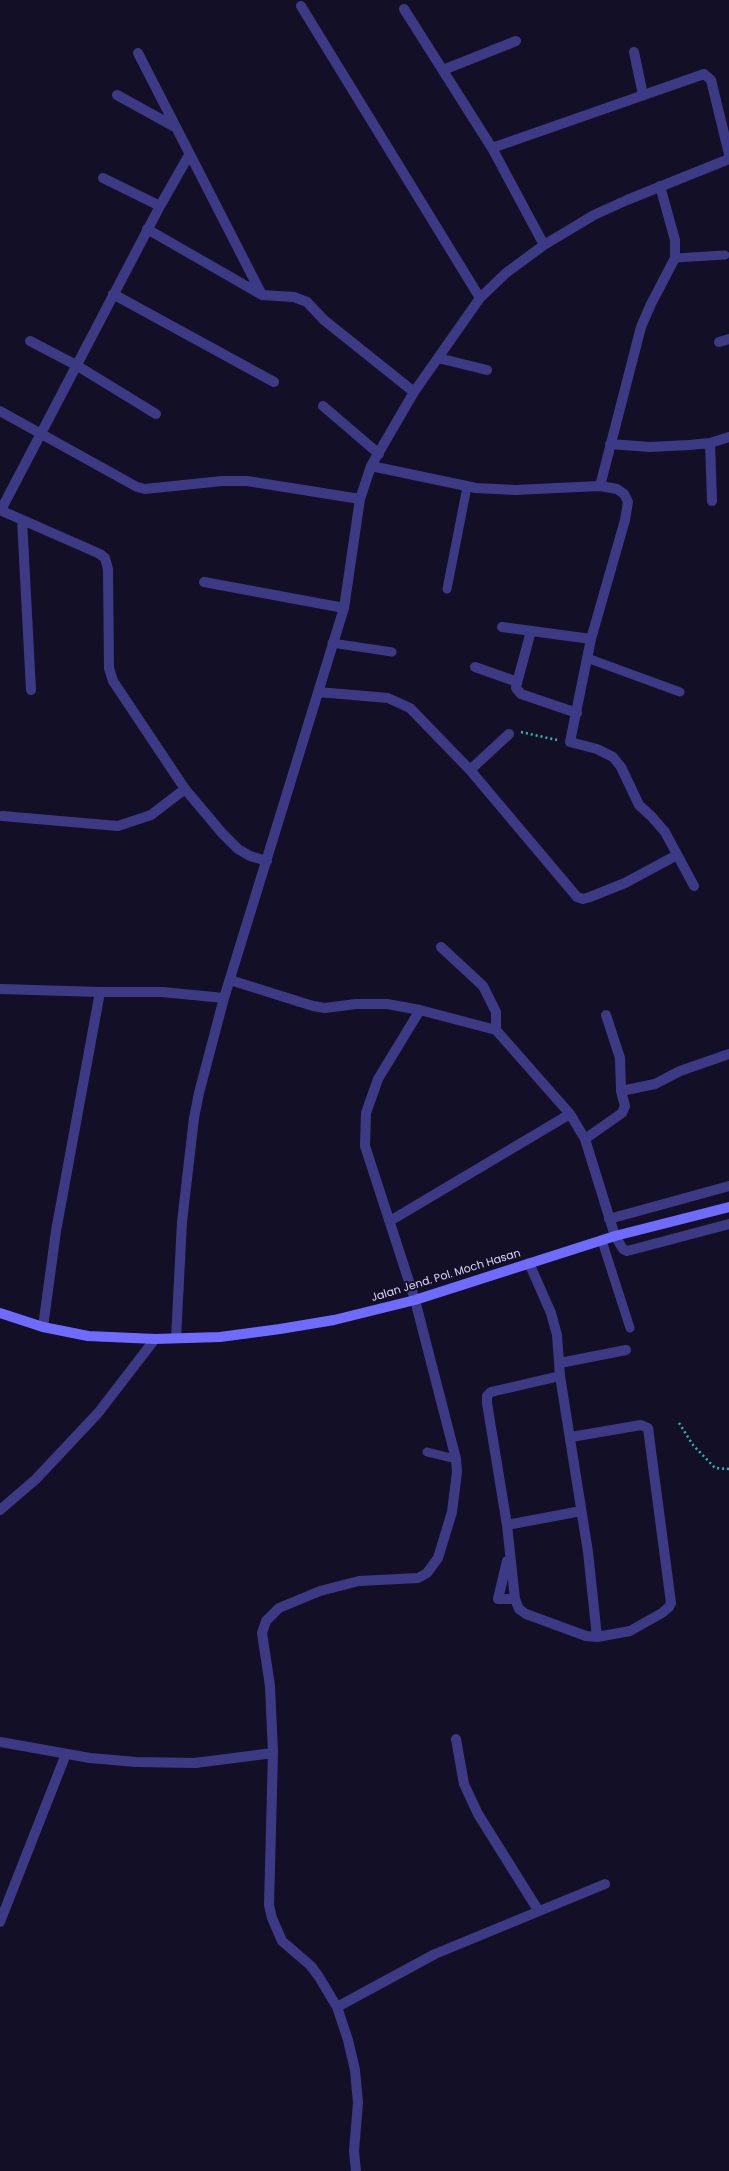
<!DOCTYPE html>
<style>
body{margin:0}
canvas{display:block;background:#130f26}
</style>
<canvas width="729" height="2171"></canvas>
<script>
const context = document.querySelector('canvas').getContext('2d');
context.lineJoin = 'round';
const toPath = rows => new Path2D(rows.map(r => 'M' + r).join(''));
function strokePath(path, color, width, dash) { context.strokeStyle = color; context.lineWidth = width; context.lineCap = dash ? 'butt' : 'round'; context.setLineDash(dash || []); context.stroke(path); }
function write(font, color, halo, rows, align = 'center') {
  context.font = font + ' Poppins,sans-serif'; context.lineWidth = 4; context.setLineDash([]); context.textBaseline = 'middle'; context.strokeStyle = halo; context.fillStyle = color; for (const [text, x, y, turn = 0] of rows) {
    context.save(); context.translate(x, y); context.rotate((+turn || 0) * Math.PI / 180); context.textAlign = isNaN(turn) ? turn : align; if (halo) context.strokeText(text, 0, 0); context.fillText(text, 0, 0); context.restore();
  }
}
strokePath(toPath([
 [521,732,557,740],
 [679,1423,693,1445,715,1468,729,1469]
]), '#2fb8b0', 2.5, [2, 3]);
strokePath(toPath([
 [675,258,725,255],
 [447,589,467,487],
 [332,643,392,652],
 [587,658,680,692],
 [602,1241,630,1328],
 [427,1452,456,1459]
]), '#3d3a85', 9);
strokePath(toPath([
 [301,6,480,298],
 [404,9,492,148,544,245],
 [634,52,643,95],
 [138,53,262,295],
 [443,70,516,41],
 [117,95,175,127],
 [492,148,704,74,711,80,729,154],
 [103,178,160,206],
 [147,229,262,295,294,297,307,302,324,320,414,392],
 [113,294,274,382],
 [30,341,76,365,156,414],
 [719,342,729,339],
 [438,358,487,370],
 [323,406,379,454],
 [0,411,137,487,145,489,222,481,247,481,360,499],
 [710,443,712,501],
 [610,444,650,447,689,445,710,443,729,437],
 [371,466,476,488,515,490,600,486,617,489,624,494,628,502,625,520,591,639,570,742,597,749,613,757,621,767,639,805,652,817,665,832,694,886],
 [600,486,641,327,651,304,675,258,675,240,660,186],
 [0,510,100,554,105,558,108,569,109,668,113,681,185,789,222,833,238,849,250,856,267,861],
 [1,510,160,206,189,155],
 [22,520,31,690],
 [204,582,344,608],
 [502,627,591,639],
 [475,667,512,680,517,683,516,688,521,694,577,713],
 [517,683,531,631],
 [318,692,388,698,410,708,470,770,577,897,583,899,590,897,625,883,677,855],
 [470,770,509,734],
 [2,816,118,826,151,815,185,789],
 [441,947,483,986,496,1012,496,1030],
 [230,980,313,1006,325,1008,356,1004,387,1004,420,1010,496,1030,570,1114,585,1139,615,1236,623,1249,627,1251,729,1224],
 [0,989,100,992],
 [621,1091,655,1084,680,1071,729,1054],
 [585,1139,622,1113,625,1106,621,1091,620,1058,606,1015],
 [609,1219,729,1186],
 [390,1221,570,1114],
 [529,1263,551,1313,557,1335,560,1376,588,1552,597,1637,586,1636,526,1614,519,1609,515,1599,507,1525,487,1403,487,1396,491,1392,560,1376],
 [43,1327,56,1231,100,992,162,992,224,998],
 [176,1338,182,1222,194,1118,199,1093,224,998,344,608,360,499,371,466,414,392,480,298,506,273,544,245,594,215,627,200,729,159],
 [560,1363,626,1350],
 [571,1437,641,1425,648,1428,671,1603,669,1607,662,1613,630,1631,597,1637],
 [0,1510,36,1479,98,1413,155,1339],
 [507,1525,581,1511],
 [507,1561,498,1599,515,1599],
 [456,1739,464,1784,478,1814,538,1910],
 [0,1742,90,1758,136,1762,195,1763,273,1753],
 [0,1922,66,1754],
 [337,2007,435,1954,605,1884],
 [356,2171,354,2151,358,2103,355,2070,348,2040,337,2007,319,1977,311,1966,282,1941,272,1918,269,1905,273,1753,270,1686,262,1633,266,1621,279,1608,320,1591,359,1581,418,1578,427,1573,438,1558,452,1512,457,1472,456,1459,415,1300,365,1146,366,1113,378,1079,420,1010]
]), '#3d3a85', 10);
strokePath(toPath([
 [0,1313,43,1327,88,1336,155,1339,220,1337,280,1329,334,1320,415,1300,615,1236,729,1207]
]), '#6f6bff', 10);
write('11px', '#d9d4ff', '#130f26', [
 ["Jalan Jend. Pol. Moch Hasan",446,1276,-17]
]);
</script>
